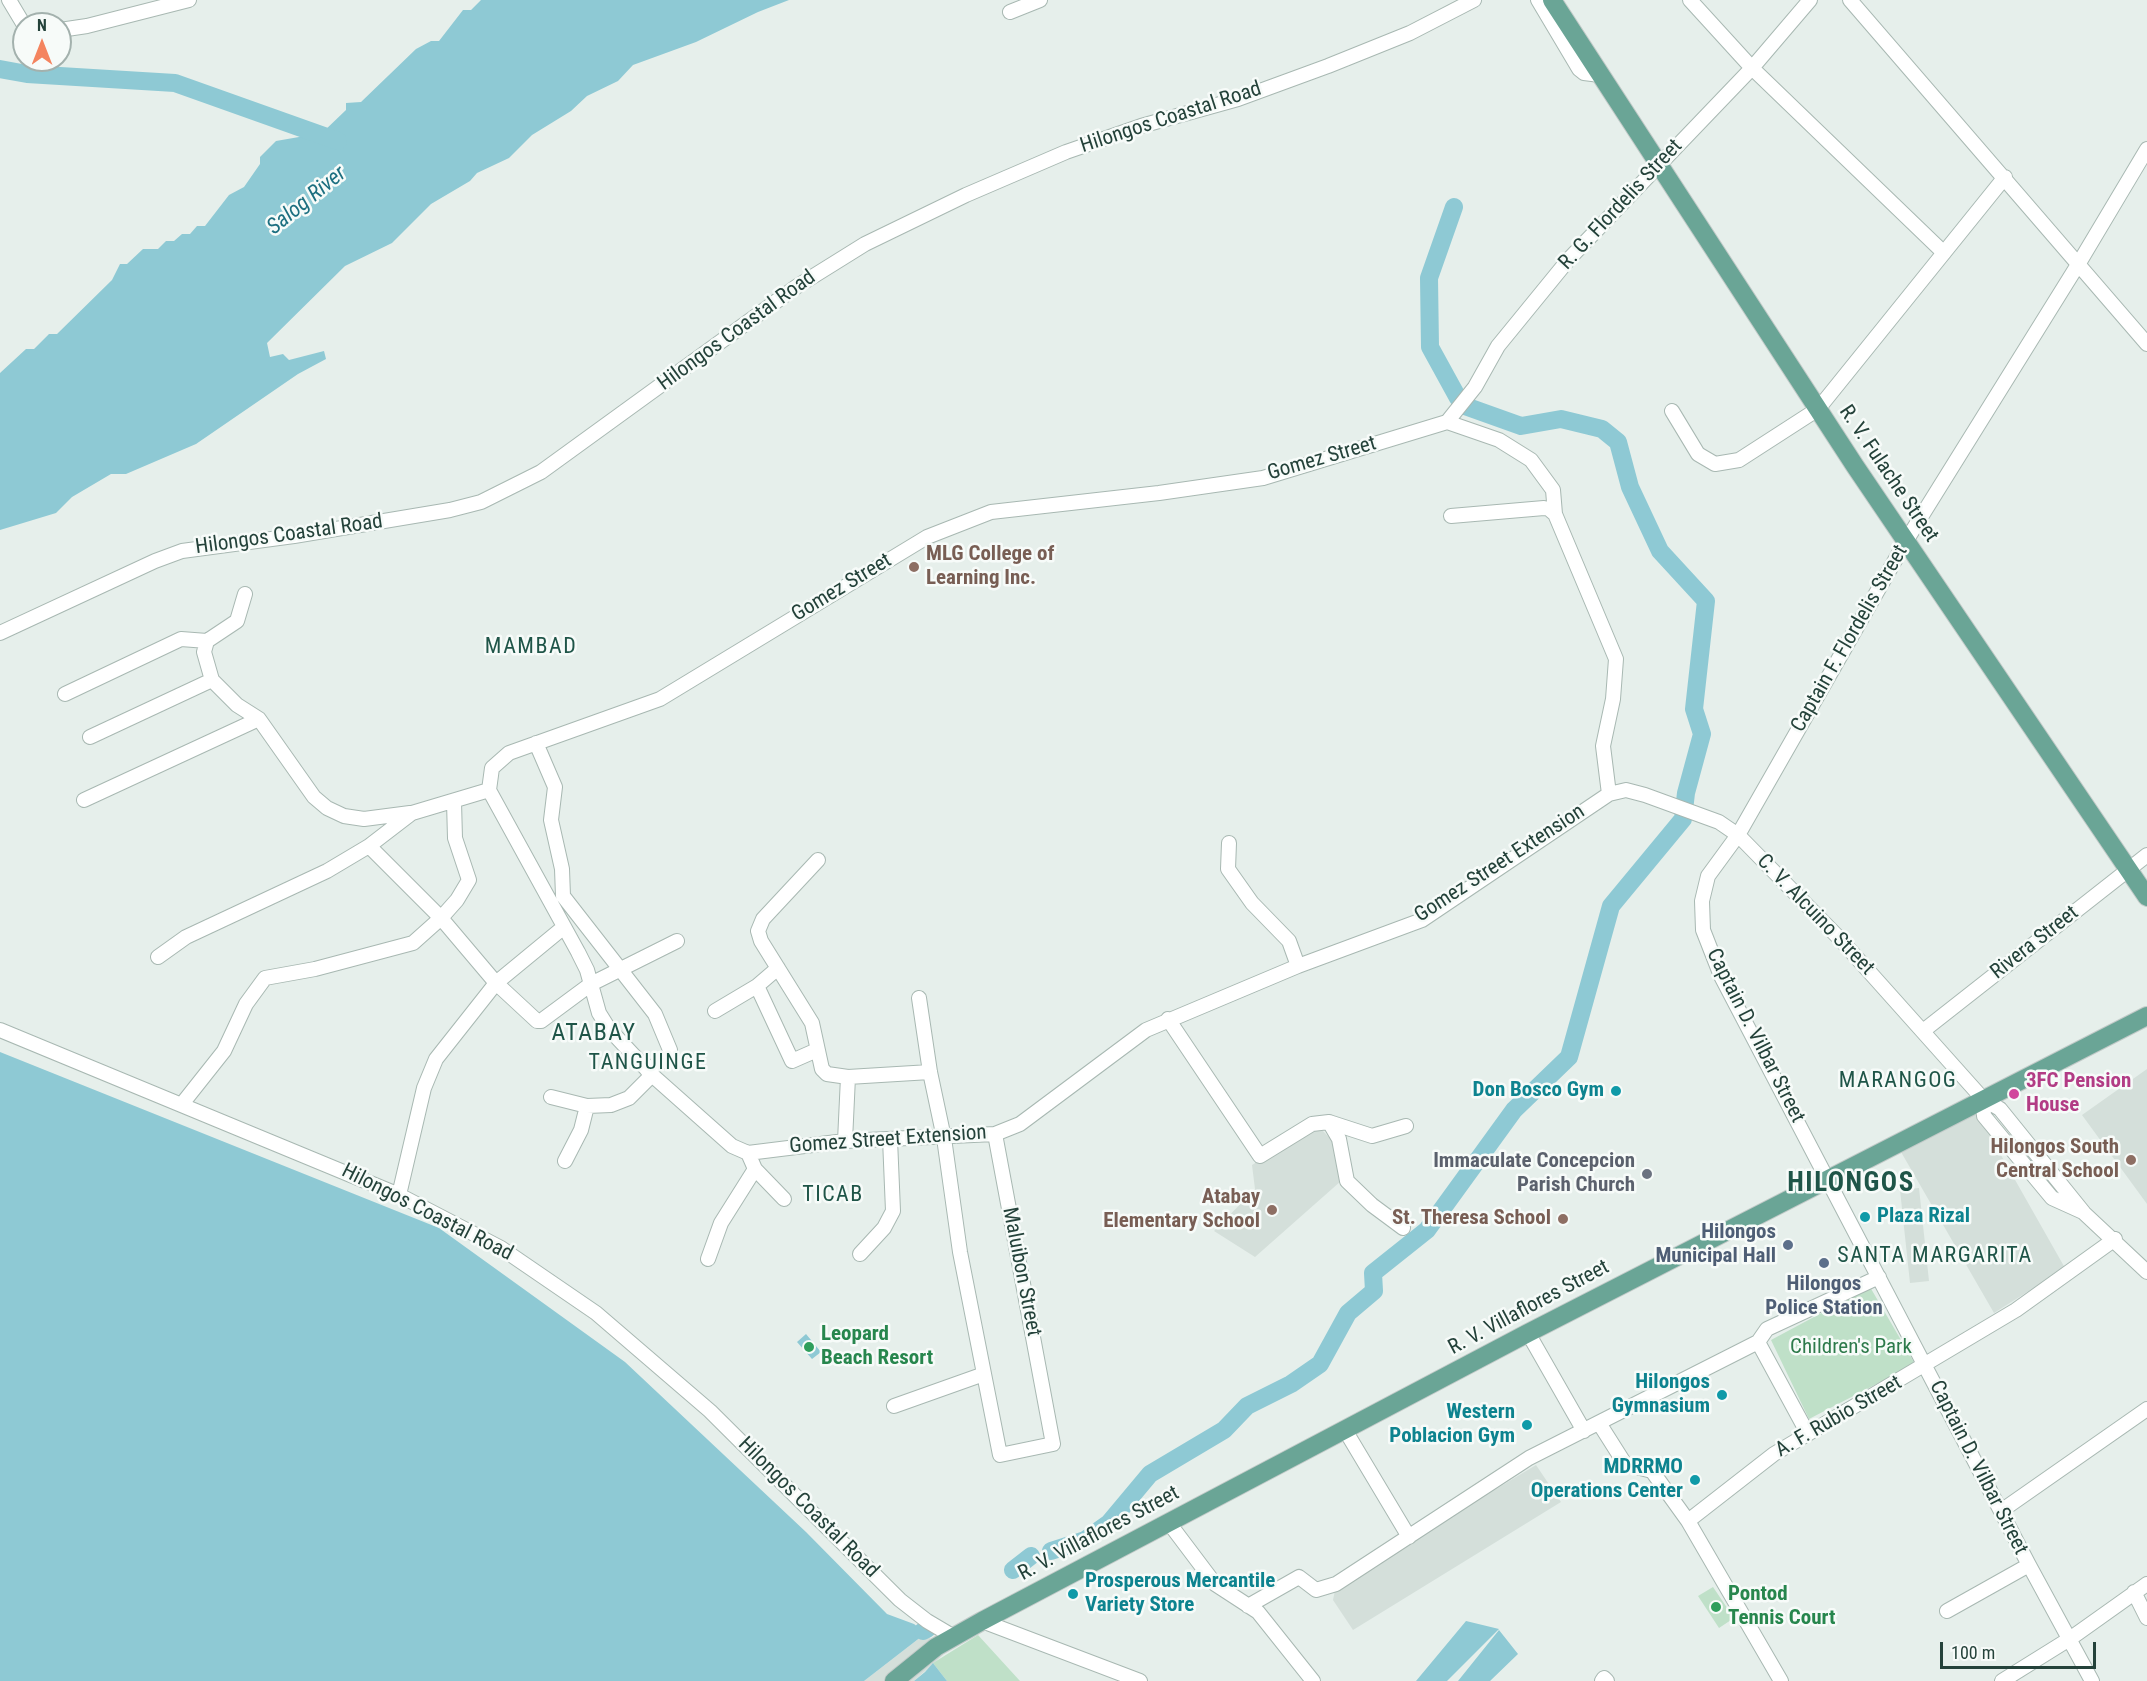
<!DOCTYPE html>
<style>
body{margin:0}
#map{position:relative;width:2147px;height:1681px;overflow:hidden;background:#e6efeb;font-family:"Roboto Condensed",sans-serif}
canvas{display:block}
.north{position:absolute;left:12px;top:12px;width:60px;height:60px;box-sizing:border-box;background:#f7fbf9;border:2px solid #a3b1ad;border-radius:50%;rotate:0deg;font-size:16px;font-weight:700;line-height:24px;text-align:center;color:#24423a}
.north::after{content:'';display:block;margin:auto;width:21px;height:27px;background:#f4845f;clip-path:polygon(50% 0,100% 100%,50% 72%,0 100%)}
.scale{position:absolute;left:1940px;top:1642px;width:156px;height:27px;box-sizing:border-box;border:3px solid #24423a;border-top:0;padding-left:8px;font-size:18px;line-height:21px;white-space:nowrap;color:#24423a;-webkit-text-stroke:4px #f7fbf9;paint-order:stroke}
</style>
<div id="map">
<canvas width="2147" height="1681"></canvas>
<div class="north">N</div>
<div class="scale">100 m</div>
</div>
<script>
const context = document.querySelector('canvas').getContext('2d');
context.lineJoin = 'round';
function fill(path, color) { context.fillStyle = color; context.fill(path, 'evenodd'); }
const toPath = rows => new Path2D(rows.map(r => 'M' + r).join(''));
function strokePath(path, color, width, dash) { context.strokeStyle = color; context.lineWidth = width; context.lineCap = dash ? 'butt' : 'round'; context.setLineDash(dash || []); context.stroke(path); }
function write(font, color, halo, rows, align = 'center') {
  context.font = font + ' "Roboto Condensed",sans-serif'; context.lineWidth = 5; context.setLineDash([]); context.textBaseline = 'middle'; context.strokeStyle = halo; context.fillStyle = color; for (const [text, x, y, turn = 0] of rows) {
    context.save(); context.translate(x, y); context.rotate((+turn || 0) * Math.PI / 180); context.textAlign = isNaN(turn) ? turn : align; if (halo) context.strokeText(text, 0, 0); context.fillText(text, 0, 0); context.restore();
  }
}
fill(toPath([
 [2147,1069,2147,1204,2082,1115],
 [1976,1111,2065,1268,1994,1313,1901,1152],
 [1320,1128,1335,1143,1341,1181,1255,1257,1214,1231,1255,1189,1252,1165,1302,1134],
 [1919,1188,1929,1281,1910,1283,1900,1190],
 [1536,1465,1561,1502,1353,1630,1333,1600,1336,1585],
 [926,1633,943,1655,914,1681,864,1681]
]), '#d4dfda');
fill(toPath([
 [1870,1287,1915,1364,1809,1419,1771,1340],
 [1713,1587,1734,1618,1719,1628,1698,1596],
 [978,1635,1020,1681,947,1681,933,1663]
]), '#bfe0c8');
fill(toPath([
 [481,0,789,0,758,12,696,42,633,65,618,81,587,96,571,111,532,135,509,158,477,173,470,181,431,204,392,243,345,266,267,343,270,357,283,354,289,360,324,351,326,359,298,374,196,444,126,474,111,474,72,497,56,513,0,530,0,373,26,349,34,349,49,334,57,334,112,280,120,264,127,264,143,249,158,249,166,241,174,241,182,234,190,234,197,226,205,226,229,195,244,187,260,164,260,157,276,141,322,133,346,110,346,103,361,102,416,49,431,41,439,41,463,10,471,10],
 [0,1052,439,1228,625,1362,806,1532,887,1614,914,1624,926,1633,864,1681,0,1681],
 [806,1334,821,1352,812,1359,797,1342],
 [1466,1621,1499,1629,1447,1681,1416,1681],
 [1499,1630,1518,1654,1490,1681,1458,1681],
 [933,1663,947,1681,914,1681,925,1672]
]), '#8ec9d4');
strokePath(toPath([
 [0,69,27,74,175,83,338,141],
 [1454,207,1429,278,1430,347,1458,398],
 [1051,1551,1085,1540,1109,1523,1150,1474,1224,1430,1247,1406,1291,1384,1320,1364,1348,1313,1374,1291,1373,1273,1427,1230,1514,1110,1569,1057,1611,906,1683,819,1686,793,1702,734,1694,709,1706,601,1660,551,1630,487,1618,442,1602,429,1561,419,1521,426,1465,406],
 [1013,1570,1031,1556],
 [923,1631,927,1629]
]), '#8ec9d4', 18);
const minor = toPath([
 [9,0,24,25],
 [1538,0,1579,69,1584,73,1600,75],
 [1690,0,1752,68,1944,253],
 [1850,0,2147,344],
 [1010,12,1040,0],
 [60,30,87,26,189,0],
 [1672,411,1698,454,1715,464,1739,460,1818,409,2005,177],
 [1447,422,1475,387,1498,346,1569,259,1752,68,1810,0],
 [1447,422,1499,440,1531,460,1553,490,1555,514],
 [1451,516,1544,508,1549,509,1555,514,1616,659,1613,699,1603,746,1609,794],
 [245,594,237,621,207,641,204,652,212,680,237,705,259,719,314,797,327,808,344,816,364,819,410,813],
 [0,633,155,561,182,551,294,536,450,510,481,502,541,472,796,287,865,244,966,195,1066,152,1141,126,1238,99,1328,66,1410,33,1474,0],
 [65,694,181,639,207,641],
 [90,737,212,680],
 [536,743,555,787,551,820,562,869,563,896,655,1014,670,1050,670,1057,647,1070],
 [489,790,578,952,587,970,599,1013,609,1029,652,1075,732,1146,748,1153,845,1141,995,1134,1020,1124,1146,1030,1298,966,1422,920,1609,794,1626,790,1645,795,1719,822,1738,835,1840,939,1983,1099,2000,1109,2084,1213,2147,1272],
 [489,790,492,768,509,753,660,699,927,537,991,512,1159,493,1263,478,1447,422],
 [84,800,259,719],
 [1229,843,1228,869,1252,903,1289,941,1298,966],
 [369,846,441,918,496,983,564,927],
 [818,860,763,919,758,931,761,941,812,1023,822,1069,827,1074,848,1077,930,1072],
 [158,957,186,937,327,871,369,846,412,813,489,790],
 [778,968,757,986,792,1061,817,1050],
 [919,998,930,1072,944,1138,960,1252,1000,1455,1053,1444,995,1134],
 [715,1011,757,986],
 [1168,1019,1260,1156,1312,1124,1329,1122,1339,1139,1347,1181,1372,1205,1403,1228],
 [0,1030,399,1195,501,1248,596,1313,710,1411,900,1600,927,1621,954,1637],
 [1923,1031,2147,855],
 [551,1097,587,1106,611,1105,629,1098,652,1075],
 [1983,1099,1984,1116,2047,1192,2052,1198,2083,1212],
 [182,1104,224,1051,246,1004,265,978,315,969,413,943,441,918,457,900,469,880,455,838,454,802],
 [1329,1122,1372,1136,1406,1126],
 [845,1141,848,1077],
 [565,1161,581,1130,587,1106],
 [755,1169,784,1199],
 [399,1195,424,1088,436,1059,496,983,537,1021,541,1021,591,984,677,941],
 [860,1254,884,1228,893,1211,890,1139],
 [708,1259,721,1223,755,1169,748,1153],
 [1528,1333,1584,1431],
 [1758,1342,1808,1434],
 [894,1406,984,1374],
 [1599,1423,1625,1464,1652,1471,1688,1521,1781,1681],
 [1345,1430,1409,1537],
 [2001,1511,2147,1409],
 [1688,1521,1774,1454,2016,1310,2115,1239],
 [1169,1523,1215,1584,1258,1612,1313,1681],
 [2134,1592,2147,1618],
 [1248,1606,1299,1577,1316,1590,1336,1584,1529,1458,1758,1342,1767,1329,1879,1277],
 [1947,1611,2029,1565],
 [982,1621,1140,1681],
 [1602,1681,1604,1678,1607,1681],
 [2002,1681,2071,1638,2147,1584],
 [2092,1681,2029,1565,1721,976,1703,930,1702,901,1708,876,1738,835,1906,541,2079,263,2147,149]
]);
const major = toPath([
 [1552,0,1855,466,2147,897],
 [894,1681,936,1647,982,1621,1528,1333,2147,1016]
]);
strokePath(minor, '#a8b8b2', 16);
strokePath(major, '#c2cac8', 20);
strokePath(minor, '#fff', 14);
strokePath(major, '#6aa596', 18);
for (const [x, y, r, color] of [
 [914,567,6,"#8d6e63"],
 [1616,1091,6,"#0f9aa8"],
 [2014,1094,6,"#d1479c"],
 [2131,1160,6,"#8d6e63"],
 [1647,1174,6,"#6b7280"],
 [1272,1210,6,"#8d6e63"],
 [1865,1217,6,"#0f9aa8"],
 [1563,1219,6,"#8d6e63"],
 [1788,1245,6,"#5c6f8a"],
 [1824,1263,6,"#5c6f8a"],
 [809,1347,6,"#2e9e5b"],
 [1722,1395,6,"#0f9aa8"],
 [1527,1425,6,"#0f9aa8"],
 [1695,1480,6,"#0f9aa8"],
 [1073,1594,6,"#0f9aa8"],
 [1716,1607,6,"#2e9e5b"]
]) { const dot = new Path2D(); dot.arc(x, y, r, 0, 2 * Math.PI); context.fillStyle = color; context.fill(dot); strokePath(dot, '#f7fbf9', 2); }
write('21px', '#24423a', '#f7fbf9', [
 ["Hilongos Coastal Road",1171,118,-18],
 ["R. G. Flordelis Street",1621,205,-47],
 ["Hilongos Coastal Road",737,331,-36],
 ["Gomez Street",1322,459,-16],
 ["R. V. Fulache Street",1888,474,56],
 ["Hilongos Coastal Road",289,535,-8],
 ["Gomez Street",842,588,-31],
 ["Captain F. Flordelis Street",1850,639,-60],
 ["Gomez Street Extension",1500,864,-33],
 ["C. V. Alcuino Street",1815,915,46],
 ["Rivera Street",2035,943,-38],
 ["Captain D. Vilbar Street",1755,1036,63],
 ["Gomez Street Extension",888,1140,-4],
 ["Hilongos Coastal Road",427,1213,27],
 ["Maluibon Street",1021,1272,79],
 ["R. V. Villaflores Street",1529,1308,-28],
 ["A. F. Rubio Street",1839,1417,-30],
 ["Captain D. Vilbar Street",1978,1468,63],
 ["Hilongos Coastal Road",808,1508,45],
 ["R. V. Villaflores Street",1099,1534,-28]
]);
write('bold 21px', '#785e54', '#f7fbf9', [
 ["MLG College of",926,555,"left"],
 ["Learning Inc.",926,579,"left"],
 ["Hilongos South",2119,1148],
 ["Central School",2119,1172],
 ["Atabay",1260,1198],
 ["Elementary School",1260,1222],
 ["St. Theresa School",1551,1219]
], 'right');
write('bold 21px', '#b23c85', '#f7fbf9', [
 ["3FC Pension",2026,1082],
 ["House",2026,1106]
], 'left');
write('bold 21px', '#0d838f', '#f7fbf9', [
 ["Don Bosco Gym",1604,1091],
 ["Plaza Rizal",1877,1217,"left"],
 ["Hilongos",1710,1383],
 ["Gymnasium",1710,1407],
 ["Western",1515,1413],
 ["Poblacion Gym",1515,1437],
 ["MDRRMO",1683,1468],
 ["Operations Center",1683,1492],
 ["Prosperous Mercantile",1085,1582,"left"],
 ["Variety Store",1085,1606,"left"]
], 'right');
write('bold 21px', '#5b616d', '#f7fbf9', [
 ["Immaculate Concepcion",1635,1162],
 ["Parish Church",1635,1186]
], 'right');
write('bold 21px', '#4e5e75', '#f7fbf9', [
 ["Hilongos",1776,1233],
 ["Municipal Hall",1776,1257],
 ["Hilongos",1824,1285,"center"],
 ["Police Station",1824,1309,"center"]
], 'right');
write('bold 21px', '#27864d', '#f7fbf9', [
 ["Leopard",821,1335],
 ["Beach Resort",821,1359],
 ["Pontod",1728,1595],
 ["Tennis Court",1728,1619]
], 'left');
write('21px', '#2d7a4b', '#f7fbf9', [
 ["Children's Park",1851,1348]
]);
write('italic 22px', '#1c6f80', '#f7fbf9', [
 ["Salog River",307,201,-39]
]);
context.letterSpacing = '1.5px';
write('22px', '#1f5548', '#f7fbf9', [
 ["MAMBAD",531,647],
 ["TANGUINGE",648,1063],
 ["MARANGOG",1898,1081],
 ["TICAB",833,1195],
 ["SANTA MARGARITA",1935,1256]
]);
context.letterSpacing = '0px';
context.letterSpacing = '1.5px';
write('24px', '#1f5548', '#f7fbf9', [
 ["ATABAY",594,1034]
]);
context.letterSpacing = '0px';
context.letterSpacing = '1.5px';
write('bold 27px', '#1f5548', '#f7fbf9', [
 ["HILONGOS",1851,1184]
]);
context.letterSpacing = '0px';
</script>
